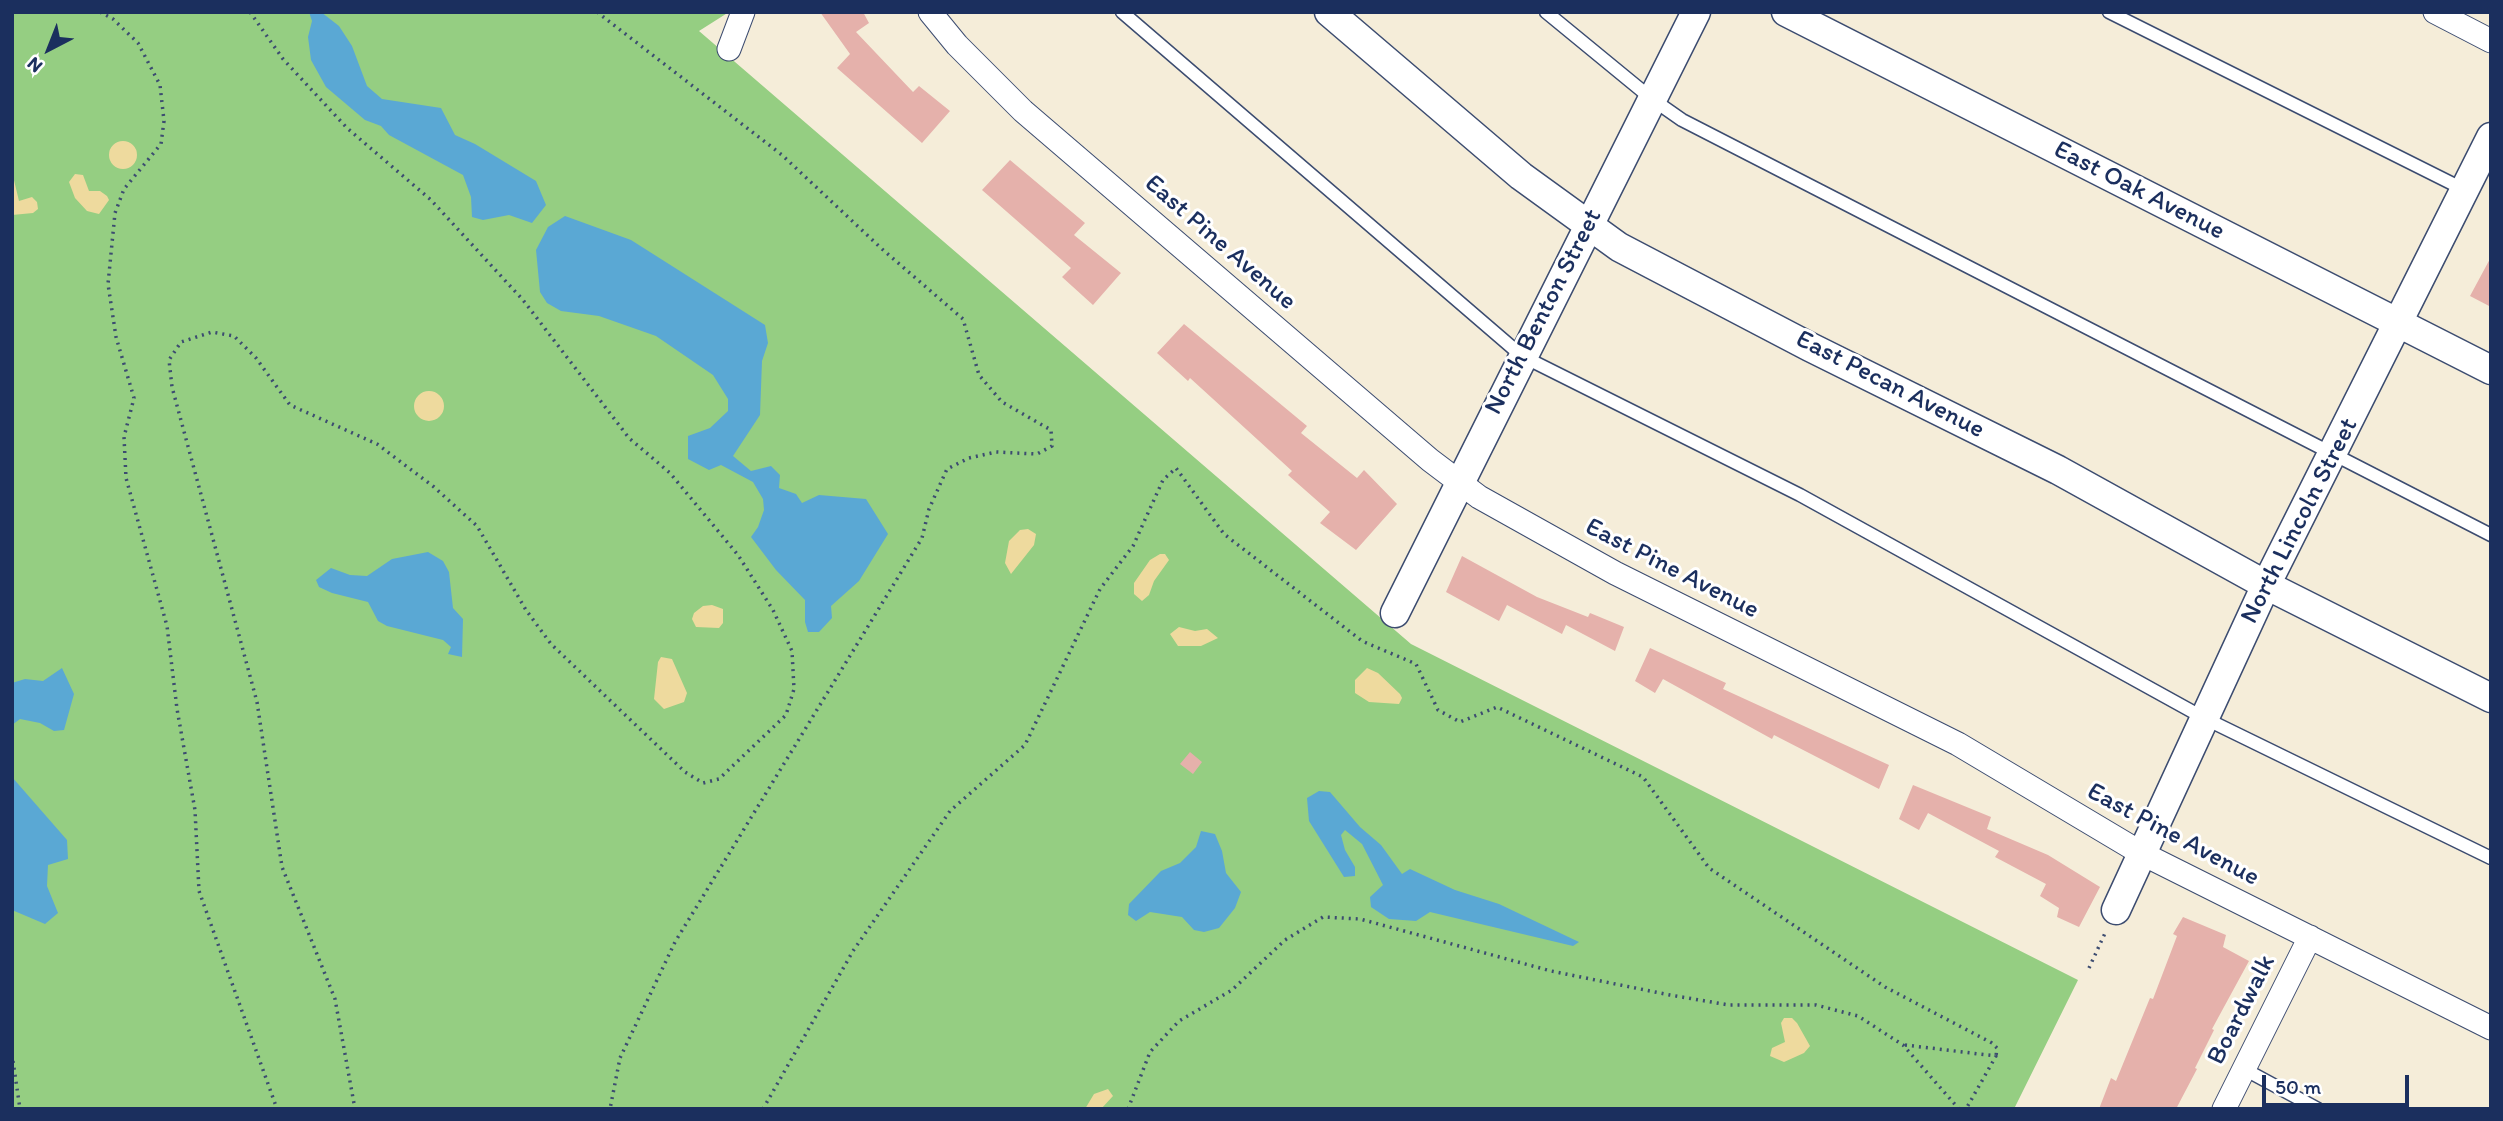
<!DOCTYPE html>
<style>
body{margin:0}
#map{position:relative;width:2503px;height:1121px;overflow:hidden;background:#f5edd9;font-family:Itim,sans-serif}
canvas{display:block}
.frame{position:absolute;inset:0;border:14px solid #1b2f5e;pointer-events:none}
.north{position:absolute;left:14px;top:14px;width:70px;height:70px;-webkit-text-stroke:5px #fff;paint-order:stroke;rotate:222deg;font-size:19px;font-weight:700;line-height:28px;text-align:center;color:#1b2f5e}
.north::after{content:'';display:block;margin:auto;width:24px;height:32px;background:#1b2f5e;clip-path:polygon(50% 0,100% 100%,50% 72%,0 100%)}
.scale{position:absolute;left:2262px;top:1075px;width:147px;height:32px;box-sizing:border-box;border:4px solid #1b2f5e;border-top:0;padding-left:9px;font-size:21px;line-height:24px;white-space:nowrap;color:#1b2f5e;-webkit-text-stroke:5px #fff;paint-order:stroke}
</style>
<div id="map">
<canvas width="2503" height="1121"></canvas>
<div class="frame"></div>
<div class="north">N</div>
<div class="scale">50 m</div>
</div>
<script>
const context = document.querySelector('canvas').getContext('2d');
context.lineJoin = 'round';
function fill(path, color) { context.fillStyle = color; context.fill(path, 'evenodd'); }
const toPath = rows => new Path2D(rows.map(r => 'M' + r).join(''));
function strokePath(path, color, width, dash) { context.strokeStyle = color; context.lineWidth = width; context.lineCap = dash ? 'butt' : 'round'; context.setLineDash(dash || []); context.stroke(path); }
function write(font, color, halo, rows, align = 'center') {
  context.font = font + ' Itim,sans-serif'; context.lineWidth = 6; context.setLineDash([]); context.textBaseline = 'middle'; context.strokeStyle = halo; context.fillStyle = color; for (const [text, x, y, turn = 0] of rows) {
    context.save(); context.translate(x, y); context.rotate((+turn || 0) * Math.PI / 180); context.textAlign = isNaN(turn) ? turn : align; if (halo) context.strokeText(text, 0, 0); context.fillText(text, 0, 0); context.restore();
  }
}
fill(toPath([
 [12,12,729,12,699,31,1411,644,2078,980,2014,1109,12,1109]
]), '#95ce82');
fill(toPath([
 '109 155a14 14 0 1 1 28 0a14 14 0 1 1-28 0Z',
 [12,172,19,201,32,197,37,202,38,209,33,213,12,215],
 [75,174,83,175,89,191,100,191,107,196,109,200,99,214,87,211,75,198,69,182],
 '414 406a15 15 0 1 1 30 0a15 15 0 1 1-30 0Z',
 [1028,529,1036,534,1034,545,1011,574,1005,563,1009,541,1020,530],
 [1160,554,1165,554,1169,560,1154,581,1149,595,1142,601,1134,594,1134,583,1150,560],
 [712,605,723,609,723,623,719,628,696,627,692,619,694,613,703,606],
 [1179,627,1195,631,1207,629,1218,638,1201,646,1178,646,1170,634],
 [661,657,672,659,687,693,684,702,664,709,654,699,658,662],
 [1367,668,1378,673,1400,694,1402,698,1399,704,1369,702,1355,693,1355,680],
 [1784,1018,1792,1018,1797,1023,1810,1046,1804,1053,1784,1062,1770,1056,1772,1048,1785,1042,1781,1023],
 [1108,1089,1113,1096,1101,1109,1085,1109,1094,1094]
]), '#eeda9e');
fill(toPath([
 [309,12,321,12,339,26,352,46,367,86,382,99,441,108,455,135,475,144,536,181,546,205,532,223,509,215,483,220,472,217,471,197,463,175,389,135,381,126,365,120,326,87,311,60,308,37,312,21],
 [565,216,631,240,765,325,768,343,762,361,760,415,733,456,751,471,771,466,780,475,779,488,796,494,802,503,819,495,866,499,888,534,859,581,831,606,832,618,819,632,808,632,805,622,805,600,776,570,751,537,758,527,764,510,763,499,753,482,721,465,709,470,688,459,688,436,710,428,728,411,728,399,713,375,656,336,599,316,561,311,547,303,540,292,536,250,548,227],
 [428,552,443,561,449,572,453,608,463,619,462,657,448,654,451,647,443,640,387,626,378,621,368,602,332,593,319,587,316,580,331,568,350,575,367,576,392,559],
 [62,668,74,694,64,730,54,731,40,723,20,719,12,725,12,683,25,679,43,681],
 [12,777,67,840,68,859,48,865,47,886,58,913,45,924,12,910],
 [1319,791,1330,792,1360,827,1381,845,1402,874,1410,869,1455,890,1499,904,1579,942,1573,946,1430,912,1416,921,1389,919,1371,907,1370,897,1383,885,1362,844,1345,830,1341,835,1345,850,1355,867,1355,876,1344,877,1309,821,1307,798],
 [1201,831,1215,834,1222,851,1226,873,1241,892,1235,908,1219,928,1204,932,1194,930,1182,917,1150,912,1136,921,1128,915,1129,904,1161,871,1180,863,1196,847]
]), '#5aa8d4');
fill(toPath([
 [820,12,863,12,869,23,856,32,913,92,919,86,950,111,922,143,837,68,850,54],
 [1010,160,1085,223,1074,235,1121,273,1093,305,1062,277,1071,268,982,190],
 [2491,257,2491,307,2470,296],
 [1184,324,1307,426,1301,433,1357,478,1364,470,1397,504,1356,550,1320,523,1330,512,1288,475,1292,471,1190,378,1188,381,1157,353],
 [1462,556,1537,597,1588,617,1590,613,1624,627,1615,651,1566,625,1562,634,1507,605,1499,621,1446,592],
 [1650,648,1726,683,1723,689,1889,765,1879,789,1774,735,1772,739,1663,679,1655,693,1635,681],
 [1190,752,1202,762,1193,774,1180,764],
 [1913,785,1991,817,1987,829,2048,855,2100,887,2079,927,2057,917,2059,908,2040,896,2046,884,1995,857,1999,851,1928,813,1919,830,1899,819],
 [2183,917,2226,935,2223,947,2249,961,2212,1029,2214,1030,2195,1068,2197,1069,2176,1109,2099,1109,2111,1078,2116,1081,2150,998,2153,999,2177,936,2173,934]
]), '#e5b1ab');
const service = toPath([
 [1122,12,1522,356,1800,495,2204,718,2491,858],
 [1546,12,1652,99,1682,120,2491,535],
 [2109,12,2465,190],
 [2244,1069,2318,1109]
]);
const minor = toPath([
 [930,12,957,45,1023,111,1430,460,1479,497,1615,573,1958,744,2141,853,2491,1028],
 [2435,12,2491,41],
 [729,49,743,12],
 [2224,1109,2310,937]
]);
const tertiary = toPath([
 [1329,12,1521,176,1619,247,1810,347,2058,470,2266,585,2491,698],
 [1786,12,2491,370],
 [1395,613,1696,12],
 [2116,910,2266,585,2491,137]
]);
strokePath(service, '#3c4c70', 15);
strokePath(minor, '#3c4c70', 25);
strokePath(tertiary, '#3c4c70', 31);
strokePath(toPath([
 [100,12,113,19,138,43,160,85,164,121,161,144,124,189,115,213,108,284,116,337,134,398,124,437,126,478,167,626,177,709,195,810,199,891,277,1109],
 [250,12,283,59,347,128,431,200,523,300,629,438,670,473,738,555,773,610,792,651,794,689,786,715,719,779,703,783,685,772,551,644,526,610,477,526,434,487,377,444,290,405,256,358,234,336,212,332,181,342,169,360,172,387,257,702,282,867,335,999,355,1109],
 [597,12,782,155,882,249,963,319,979,375,1002,402,1051,430,1052,446,1037,454,996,452,969,458,947,469,929,509,922,538,675,942,620,1058,610,1109],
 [2089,968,2106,931],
 [1905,1045,1996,1056,1966,1109],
 [12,1054,20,1109],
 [763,1109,853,951,950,811,1025,745,1100,589,1133,546,1163,480,1176,468,1224,534,1362,641,1416,664,1438,710,1460,722,1497,707,1643,777,1709,868,1885,987,1992,1043,1997,1048,1996,1056],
 [1128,1109,1150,1052,1179,1021,1232,990,1285,940,1323,917,1360,919,1551,971,1670,995,1729,1005,1816,1005,1858,1016,1903,1045,1959,1109]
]), '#3c4c70', 3.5, [2, 5]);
strokePath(service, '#fff', 12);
strokePath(minor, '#fff', 23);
strokePath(tertiary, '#fff', 28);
write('26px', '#1b2f5e', '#fff', [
 ["East Oak Avenue",2139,191,27],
 ["East Pine Avenue",1220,243,41],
 ["North Benton Street",1544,312,-63],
 ["East Pecan Avenue",1890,385,27],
 ["North Lincoln Street",2300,521,-63],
 ["East Pine Avenue",1672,569,27],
 ["East Pine Avenue",2173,835,28],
 ["Boardwalk",2242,1010,-63]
]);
</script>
